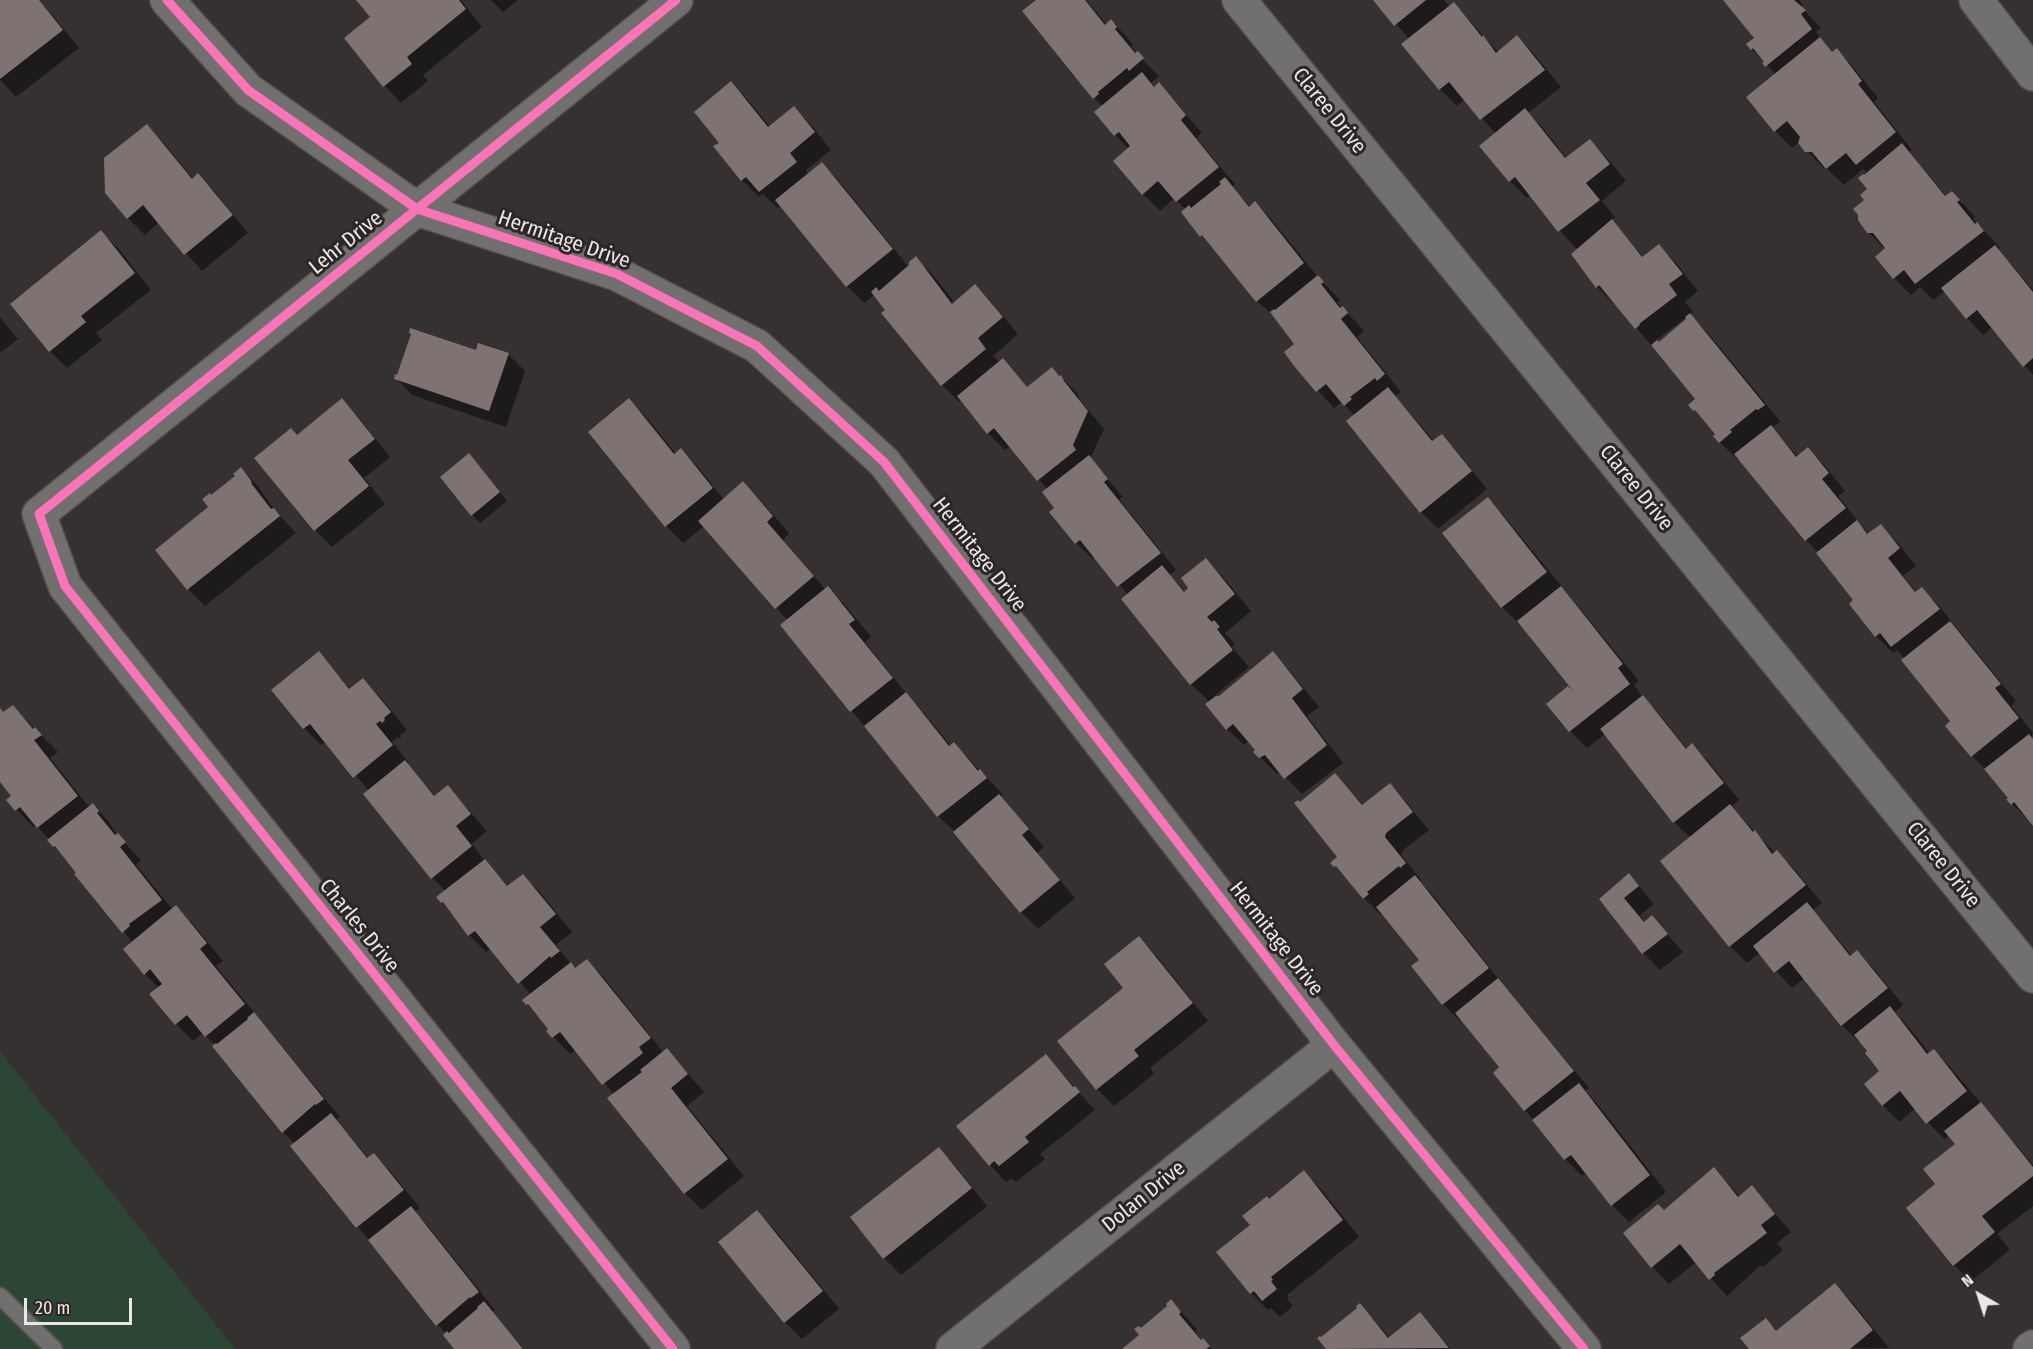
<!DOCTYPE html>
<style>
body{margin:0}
#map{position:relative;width:2033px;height:1349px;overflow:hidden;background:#363131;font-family:"Fira Sans Condensed",sans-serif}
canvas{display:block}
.north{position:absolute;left:1949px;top:1265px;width:60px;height:60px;-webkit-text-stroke:4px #2d2626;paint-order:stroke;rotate:321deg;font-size:16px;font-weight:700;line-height:24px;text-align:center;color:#ece7e7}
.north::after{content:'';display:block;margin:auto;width:21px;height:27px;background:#ece7e7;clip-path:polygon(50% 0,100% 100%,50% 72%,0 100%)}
.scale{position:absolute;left:24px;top:1298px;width:108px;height:27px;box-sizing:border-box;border:3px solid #ece7e7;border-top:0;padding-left:8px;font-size:18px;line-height:21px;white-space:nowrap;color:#ece7e7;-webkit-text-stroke:4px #2d2626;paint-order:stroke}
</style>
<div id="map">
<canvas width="2033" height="1349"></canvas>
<div class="north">N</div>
<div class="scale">20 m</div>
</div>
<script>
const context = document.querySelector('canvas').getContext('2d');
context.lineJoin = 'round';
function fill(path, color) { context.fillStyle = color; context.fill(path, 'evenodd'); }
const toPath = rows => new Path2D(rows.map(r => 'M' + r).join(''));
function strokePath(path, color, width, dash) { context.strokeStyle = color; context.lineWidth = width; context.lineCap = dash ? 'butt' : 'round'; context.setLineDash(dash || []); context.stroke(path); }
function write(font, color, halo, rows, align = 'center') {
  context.font = font + ' "Fira Sans Condensed",sans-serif'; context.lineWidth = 6; context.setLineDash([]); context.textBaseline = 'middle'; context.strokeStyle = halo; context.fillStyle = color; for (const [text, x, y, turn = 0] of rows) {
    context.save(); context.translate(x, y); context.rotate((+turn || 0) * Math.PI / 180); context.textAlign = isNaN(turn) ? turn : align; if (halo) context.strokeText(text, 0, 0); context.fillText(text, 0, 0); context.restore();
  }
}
fill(toPath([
 [0,1051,235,1349,0,1349]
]), '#2c4634');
fill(toPath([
 [0,0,38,0,53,16,79,48,16,97,0,80],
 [359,0,461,0,482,27,423,75,428,81,401,103,385,86,346,38,372,18],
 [491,0,518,0,503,12],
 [1038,0,1086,0,1107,25,1111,21,1128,38,1133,45,1131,46,1137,54,1159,76,1151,83,1156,88,1159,84,1202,133,1196,138,1235,184,1232,187,1250,207,1255,203,1272,220,1318,277,1340,300,1337,302,1342,308,1359,325,1364,331,1357,337,1401,392,1395,396,1434,441,1442,436,1458,453,1487,489,1438,529,1421,512,1349,421,1355,416,1342,402,1334,408,1293,363,1296,344,1275,317,1257,301,1215,248,1202,235,1183,212,1186,210,1174,198,1160,211,1143,194,1129,149,1115,135,1103,106,1094,98],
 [1375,0,1444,0,1450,7,1454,4,1498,52,1517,37,1534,54,1561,87,1528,113,1542,127,1567,159,1590,141,1607,158,1626,181,1602,201,1615,217,1611,221,1644,258,1659,246,1676,263,1698,291,1685,302,1693,312,1690,315,1707,332,1781,422,1771,427,1798,457,1808,449,1825,466,1845,491,1838,496,1869,535,1880,526,1897,542,1916,566,1903,576,1917,593,1922,589,1939,606,2016,701,2011,706,2033,733,2031,738,2033,741,2033,824,2012,804,2010,798,1989,773,1972,756,1952,722,1905,659,1897,650,1893,653,1876,636,1851,604,1855,600,1818,552,1806,540,1739,457,1737,459,1720,442,1717,434,1690,405,1697,399,1615,303,1614,304,1596,286,1578,250,1560,231,1531,195,1527,198,1510,181,1481,146,1496,134,1465,99,1457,106,1440,89,1410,40],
 [1687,317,1689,320,1659,344,1656,340],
 [1725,0,1799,0,1803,5,1801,7,1821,28,1816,32,1827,47,1833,53,1837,50,1853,67,1878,98,1874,102,1912,150,1909,152,1947,197,1952,193,1969,210,1975,217,1973,219,1994,241,2000,248,1998,250,2033,290,2033,375,1993,327,1983,335,1967,318,1945,291,1933,300,1920,287,1911,295,1894,278,1877,257,1886,250,1868,232,1866,201,1870,189,1868,174,1863,169,1844,185,1827,169,1823,168,1799,142,1792,148,1775,131,1776,75,1752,49,1756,38],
 [731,83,748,100,770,127,794,108,811,125,831,150,806,170,809,175,822,164,839,181,911,270,916,258,933,275,952,299,953,304,975,286,992,303,1018,334,993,356,1000,363,1003,360,1028,388,1061,377,1077,393,1080,400,1104,429,1090,459,1123,497,1119,499,1176,570,1170,575,1185,592,1190,588,1206,560,1223,577,1251,611,1225,633,1235,644,1232,647,1249,667,1213,697,1219,698,1273,653,1289,670,1319,707,1307,716,1343,763,1302,794,1281,772,1277,774,1260,757,1249,741,1244,745,1227,729,1210,702,1191,684,1128,595,1096,557,1093,559,1076,543,1056,508,1048,490,1010,446,1005,450,988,433,962,400,959,402,942,385,883,314,887,310,875,294,864,303,847,286,781,205,777,208,763,194,759,197,742,180,716,147,721,143],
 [146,126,163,142,193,179,198,175,215,192,248,233,202,271,159,222,145,235,128,218],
 [101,232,118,248,151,290,96,333,102,340,67,368,50,351,12,304],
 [0,317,18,339,0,353],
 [477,352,508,354,525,371,506,427,412,395,396,378],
 [341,400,358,417,390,457,364,478,385,504,332,547,315,530,298,436],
 [629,400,646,417,676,454,681,450,698,467,724,500,743,483,760,500,789,533,783,540,826,590,828,588,845,605,871,637,865,642,908,696,922,711,951,746,954,744,997,788,1003,795,1000,797,1044,847,1037,853,1075,898,1038,929,1021,912,956,833,938,816,782,625,788,621,704,526,683,543,666,526],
 [477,464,507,501,480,523,472,515],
 [241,469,258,486,274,510,296,533,205,606,188,589,157,550,210,507],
 [1487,499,1504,516,1639,681,1634,685,1643,698,1659,714,1687,749,1692,745,1709,762,1739,800,1731,807,1775,853,1777,852,1794,869,1822,903,1813,910,1852,956,1857,952,1874,969,1903,1005,1895,1012,1907,1025,1930,1054,1934,1051,1951,1068,2033,1165,2033,1206,1997,1234,2010,1250,1971,1281,1954,1265,1937,1184,1957,1144,1950,1135,1944,1139,1915,1109,1899,1122,1883,1105,1882,1071,1869,1051,1860,1040,1859,1042,1842,1025,1805,978,1792,988,1760,953,1747,963,1730,946,1662,862,1691,838,1674,822,1605,734,1587,748,1570,731,1548,704,1580,697,1521,623,1519,624,1502,607,1444,534],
 [319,653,351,690,363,680,380,697,407,730,400,735,401,737,400,739,398,737,392,742,409,763,407,764,436,797,448,787,487,831,472,844,487,864,509,887,523,876,540,892,572,932,556,945,576,970,587,961,604,978,664,1053,667,1050,704,1092,687,1106,744,1176,702,1210,685,1193,609,1099,614,1094,576,1050,570,1054,548,1031,550,1030,527,1004,531,995,491,948,486,952,469,935,438,897,446,891,432,878,369,791,326,741,321,745,304,728],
 [13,707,58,752,50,758,90,808,93,805,109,822,117,835,141,860,136,865,173,910,176,908,193,924,223,961,216,966,340,1117,336,1120,369,1159,374,1155,390,1171,420,1208,414,1212,427,1225,495,1310,492,1312,524,1349,456,1349,446,1334,292,1146,295,1144,283,1132,215,1045,203,1033,193,1041,176,1024,152,994,159,988,145,974,133,943,76,875,78,873,71,863,36,825,33,827,8,800,13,796,0,779,0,712,3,714],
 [1335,775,1364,806,1390,785,1406,802,1429,830,1403,850,1401,855,1422,881,1420,882,1432,894,1504,986,1589,1088,1585,1091,1596,1102,1666,1192,1629,1222,1612,1205,1587,1172,1582,1176,1565,1159,1525,1110,1501,1067,1462,1019,1460,1021,1443,1004,1421,961,1383,913,1381,915,1364,898,1333,863,1340,857,1300,803],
 [1629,875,1654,904,1640,915,1645,922,1652,917,1683,952,1660,970,1643,953,1601,899],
 [1139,938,1156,955,1208,1021,1150,1068,1154,1074,1114,1106,1097,1089,1059,1041,1125,988],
 [1046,1056,1095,1110,1040,1154,1045,1159,1016,1182,1012,1178,1006,1182,990,1165],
 [938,1149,955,1166,987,1206,901,1275,884,1258,852,1217],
 [1714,1169,1740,1197,1752,1187,1791,1232,1777,1243,1783,1250,1763,1267,1761,1265,1727,1296,1696,1262,1669,1284,1652,1267,1664,1212],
 [1304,1172,1321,1189,1359,1237,1287,1295,1289,1297,1287,1299,1293,1306,1280,1317,1271,1308,1268,1310,1251,1293,1252,1225],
 [757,1212,774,1229,839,1309,802,1339,785,1322],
 [1835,1285,1852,1302,1889,1348,1750,1349,1766,1320,1778,1332],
 [1171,1301,1197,1329,1195,1331,1202,1341,1212,1349,1124,1349,1141,1335,1141,1329,1170,1306],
 [1360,1305,1390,1338,1420,1314,1451,1349,1328,1349,1319,1338,1321,1339,1359,1308]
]), '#0007');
fill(toPath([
 [0,0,39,0,63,30,0,79],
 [356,0,459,0,466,9,407,57,412,64,383,87,344,38,370,17],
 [1036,0,1085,0,1105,25,1111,19,1117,27,1115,29,1135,53,1138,51,1144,58,1129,71,1127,68,1098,92,1099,94,1093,99,1022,11],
 [1373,0,1426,0,1394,26],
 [1723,0,1794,0,1806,10,1801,14,1812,29,1765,67,1762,63,1764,62,1753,48,1751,50,1746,44,1754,38],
 [1454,2,1482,37,1483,35,1496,53,1517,35,1545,70,1480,120,1449,82,1439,90,1401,44],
 [1820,37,1832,52,1837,48,1862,81,1858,84,1896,132,1856,165,1846,153,1826,169,1812,152,1805,152,1798,143,1800,137,1787,121,1774,132,1746,97],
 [1142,72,1154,87,1159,82,1186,115,1181,120,1219,167,1176,202,1158,181,1142,195,1113,161,1130,146,1119,132,1114,136,1094,112],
 [731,81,768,127,794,106,815,132,790,153,797,162,759,192,746,177,741,181,713,146,719,143,694,112],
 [1525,108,1565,158,1590,139,1610,164,1586,183,1600,200,1558,232,1515,177,1509,182,1479,146],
 [147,124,192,179,198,173,233,215,184,255,143,205,127,219,105,193,104,158],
 [1902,143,1945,196,1952,191,1960,200,1957,202,1975,224,1977,222,1984,231,1915,284,1904,270,1893,279,1875,257,1885,248,1873,233,1867,233,1858,220,1858,215,1853,209,1864,200,1860,195,1867,189,1858,178,1863,174,1864,175],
 [822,162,893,249,846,287,775,200],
 [1225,177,1249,207,1255,201,1304,263,1256,302,1202,235,1200,237,1181,212,1189,205,1191,208,1221,184,1219,182],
 [1612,219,1642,257,1659,244,1683,274,1669,284,1677,295,1639,324,1640,325,1635,329,1599,285,1596,288,1571,254],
 [101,230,135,273,81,316,86,322,49,352,10,304],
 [1995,245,2033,292,2033,358,2023,367,1977,310,1966,319,1941,288],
 [916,256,952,304,975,284,1003,317,978,338,986,349,941,386,881,313,885,310,871,292,876,287,879,291,909,265,909,262],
 [1318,275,1324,282,1321,284,1340,308,1343,306,1348,313,1341,319,1385,374,1377,381,1375,378,1350,397,1352,399,1344,406,1326,384,1316,392,1294,366,1284,352,1294,344,1270,312,1274,309,1275,310],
 [1690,313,1765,405,1758,410,1756,409,1730,430,1732,432,1719,443,1713,436,1715,434,1695,410,1693,411,1688,405,1695,399,1651,345,1657,340,1659,342,1686,319,1685,317],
 [410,328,476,350,478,343,509,353,489,411,394,379,395,374,397,375,411,334,409,333],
 [1003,358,1027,387,1052,367,1059,376,1061,375,1064,381,1088,411,1073,445,1076,450,1037,481,994,428,987,434,957,396],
 [1388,387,1432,441,1442,434,1472,471,1420,513,1346,421],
 [342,398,375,439,348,460,369,486,314,531,254,458,291,428,297,435],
 [629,398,674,454,681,448,713,488,665,527,588,432],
 [1771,425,1796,457,1808,447,1829,473,1822,479,1846,508,1805,541,1734,454],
 [469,453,500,492,471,516,440,477],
 [1089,455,1108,479,1104,482,1161,553,1117,587,1080,540,1075,544,1049,512,1054,508,1042,492],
 [241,467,252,482,251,483,271,509,274,508,280,516,187,590,155,550,208,507,202,499,210,493,211,495,235,476,233,474],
 [743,481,773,516,767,522,814,576,775,609,698,521],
 [1488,497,1547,572,1501,608,1442,533],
 [1857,520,1867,534,1881,524,1900,548,1888,558,1915,592,1922,587,1940,609,1891,647,1880,633,1875,637,1849,604,1853,600,1816,553],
 [1206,558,1235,594,1207,617,1212,622,1214,620,1220,627,1217,629,1233,650,1190,685,1121,599,1162,565,1184,592,1188,588,1181,578],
 [828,586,855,620,849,624,893,678,850,712,780,625],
 [1561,586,1623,664,1618,668,1630,684,1569,732,1546,704,1568,686,1574,692,1517,621],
 [1950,621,2001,684,1995,688,2019,718,1971,757,1945,726,1950,721,1901,660],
 [319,651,349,689,363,678,391,712,384,718,385,720,382,723,380,721,376,724,393,745,353,778,310,724,303,729,271,690],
 [1273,651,1303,689,1292,698,1327,745,1284,779,1265,755,1259,758,1253,752,1255,750,1233,724,1226,730,1205,704,1216,696,1219,696],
 [906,692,949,746,954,742,978,771,980,769,987,778,937,817,864,726],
 [1643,695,1686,749,1692,743,1724,783,1673,823,1600,729],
 [13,705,33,729,35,727,42,735,34,740,78,796,37,828,20,807,15,811,6,800,11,796,0,782,0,708,3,712],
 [2029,734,2033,739,2033,826,2014,802,2011,805,2006,799,2008,798,1984,769],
 [405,760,434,796,448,785,471,814,456,826,472,846,431,879,363,794],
 [1335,773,1362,805,1390,783,1413,812,1386,833,1385,837,1406,863,1400,868,1399,866,1367,892,1369,894,1363,899,1336,866,1334,867,1330,863,1337,857,1294,803,1298,800,1300,802],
 [999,794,1029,829,1022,835,1060,880,1020,913,953,832],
 [93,803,99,811,97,813,115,835,118,833,126,842,120,847,162,900,129,924,130,926,122,933,74,874,76,873,55,846,53,847,47,840],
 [1730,804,1753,832,1755,830,1772,854,1777,850,1806,885,1729,947,1660,861],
 [485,859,507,886,523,874,556,914,540,927,560,951,551,958,550,956,518,984,475,931,468,936,443,902,441,903,436,897],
 [1629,873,1639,886,1624,898,1644,922,1652,915,1668,934,1642,954,1599,899],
 [1415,875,1489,968,1442,1005,1411,966,1419,960,1376,907],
 [1807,902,1850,956,1857,950,1888,988,1841,1026,1789,961,1774,973,1753,946],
 [176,905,207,943,200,949,245,1004,205,1037,187,1015,175,1025,149,994,162,984,150,969,144,975,123,949],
 [1139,936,1193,1003,1134,1050,1139,1056,1096,1090,1057,1041,1123,988,1104,964],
 [587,959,651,1038,639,1047,643,1053,602,1085,560,1032,552,1038,546,1031,548,1029,528,1004,526,1005,522,1000,571,962,575,968],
 [1498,978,1574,1071,1524,1111,1493,1073,1499,1067,1455,1013],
 [1890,1006,1927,1054,1934,1049,1967,1091,1926,1124,1900,1091,1882,1106,1864,1084,1879,1071,1865,1053,1867,1051,1854,1035],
 [254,1012,324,1099,316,1105,315,1104,282,1133,212,1046,216,1043,217,1044,248,1019,247,1018],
 [667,1048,688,1074,671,1088,728,1159,684,1194,607,1098,642,1072,640,1070],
 [1046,1054,1073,1087,1075,1086,1080,1092,1025,1137,1029,1142,999,1166,994,1161,989,1166,956,1126],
 [1579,1083,1650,1175,1611,1206,1571,1155,1564,1160,1532,1120],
 [1981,1102,2033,1167,2033,1176,1982,1216,1995,1232,1953,1266,1906,1208,1935,1184,1923,1169,1955,1144,1944,1131],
 [331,1113,367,1158,374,1153,404,1190,356,1228,290,1146],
 [939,1147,972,1188,883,1259,850,1217],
 [1714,1167,1738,1197,1752,1185,1775,1214,1761,1225,1767,1233,1714,1273,1715,1275,1709,1280,1680,1244,1651,1268,1623,1233,1658,1204,1664,1210],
 [1304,1170,1343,1220,1271,1277,1273,1280,1271,1281,1277,1289,1262,1301,1254,1291,1250,1294,1216,1252,1250,1225,1242,1216,1267,1196,1269,1199],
 [411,1206,479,1292,471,1298,470,1297,436,1326,368,1240],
 [757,1210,823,1291,784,1323,718,1242],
 [1835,1283,1873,1330,1850,1349,1749,1349,1740,1338,1766,1318,1776,1331],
 [1171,1299,1181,1312,1179,1314,1201,1340,1203,1338,1210,1346,1206,1349,1122,1349,1139,1335,1134,1329,1139,1326,1141,1328,1167,1306,1166,1304],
 [484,1301,523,1349,454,1349,443,1335,447,1331,449,1333,478,1308,477,1307],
 [1360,1303,1388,1338,1420,1312,1449,1348,1326,1349,1317,1338,1320,1336,1321,1337,1357,1308,1356,1306]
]), '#7f7273');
const lane = toPath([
 [0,1296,54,1349]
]);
const street = toPath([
 [167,0,248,90,417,209,617,274,757,346,884,462,1334,1045,1584,1349],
 [1239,0,2033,976],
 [1976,0,2033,74],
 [673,1349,65,586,39,514,676,0],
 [953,1349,1334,1045],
 [2030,1349,2033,1347]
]);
strokePath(lane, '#534f4f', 20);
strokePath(street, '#534f4f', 36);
strokePath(lane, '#726f6f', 16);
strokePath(street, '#726f6f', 33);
strokePath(toPath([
 [167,0,248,90,417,209,617,274,757,346,884,462,1334,1045,1584,1349],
 [673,1349,65,586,39,514,676,0]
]), '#fb73b8', 9);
write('21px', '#ece7e7', '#2d2626', [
 ["Claree Drive",1329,111,51],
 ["Hermitage Drive",564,240,19],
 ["Lehr Drive",346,243,-39],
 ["Claree Drive",1636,488,51],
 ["Hermitage Drive",979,555,52],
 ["Claree Drive",1943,865,51],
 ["Charles Drive",359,926,51],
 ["Hermitage Drive",1276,939,52],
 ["Dolan Drive",1144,1197,-39]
]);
</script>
